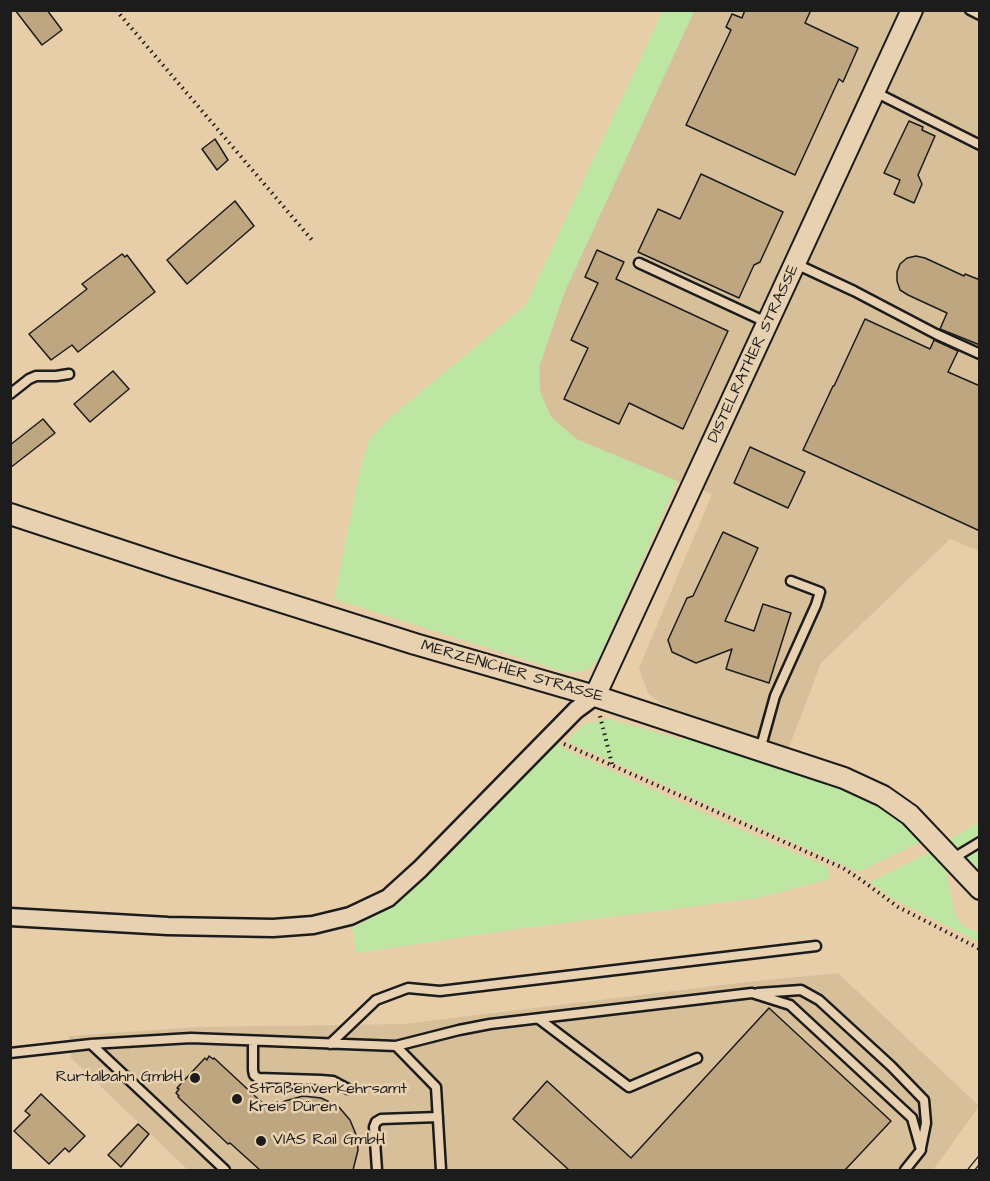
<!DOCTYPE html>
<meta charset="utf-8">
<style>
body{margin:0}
#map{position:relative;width:990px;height:1181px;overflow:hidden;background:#e7cea9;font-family:"Architects Daughter",sans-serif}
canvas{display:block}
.frame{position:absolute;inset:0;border:12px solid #1c1c1c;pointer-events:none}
</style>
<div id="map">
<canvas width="990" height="1181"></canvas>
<div class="frame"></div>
</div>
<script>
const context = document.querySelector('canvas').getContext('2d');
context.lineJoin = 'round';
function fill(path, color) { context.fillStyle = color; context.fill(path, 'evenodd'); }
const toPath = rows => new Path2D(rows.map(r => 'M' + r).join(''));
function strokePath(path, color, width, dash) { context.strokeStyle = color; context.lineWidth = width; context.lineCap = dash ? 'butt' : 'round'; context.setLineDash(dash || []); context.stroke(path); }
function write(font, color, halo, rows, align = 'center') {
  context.font = font + ' "Architects Daughter",sans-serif'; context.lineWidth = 5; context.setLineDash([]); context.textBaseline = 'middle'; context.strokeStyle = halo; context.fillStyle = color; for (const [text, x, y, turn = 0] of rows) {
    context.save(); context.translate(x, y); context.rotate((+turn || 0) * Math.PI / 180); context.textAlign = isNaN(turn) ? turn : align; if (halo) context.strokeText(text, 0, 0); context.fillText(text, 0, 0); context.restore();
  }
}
fill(toPath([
 [694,11,979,11,979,551,950,539,821,663,789,747,700,719,660,703,648,693,639,668,712,494,677,481,576,439,551,417,540,392,539,367,565,291],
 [838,973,979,1106,933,1170,188,1170,71,1058,69,1036,199,1027,404,1024,747,982]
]), '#d7bf9a');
fill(toPath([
 [663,10,694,11,565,291,539,367,540,392,551,417,576,439,677,481,598,660,589,668,579,672,564,672,334,599,360,468,369,440,388,419,525,306],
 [609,719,682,740,682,734,811,776,862,796,898,815,924,840,859,872,566,741,584,724],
 [557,743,562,748,721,821,828,867,829,879,758,898,524,928,356,953,352,928,388,909,443,860],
 [979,822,979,874,949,840],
 [934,850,944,862,954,912,960,923,967,928,979,934,979,942,890,897,870,882]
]), '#bce6a2');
const building = toPath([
 [15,10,47,10,62,30,42,45,15,10],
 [745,10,811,10,805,23,858,48,843,82,839,79,795,175,686,125,731,30,726,27,732,14,742,18,745,10],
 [909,121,923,127,922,130,935,136,918,175,922,184,914,203,894,194,900,180,884,173,909,121],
 [215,139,228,160,217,170,202,149,215,139],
 [701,174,783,212,760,262,754,265,739,298,638,252,658,209,680,219,701,174],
 [235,201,254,226,187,284,167,260,235,201],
 [597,250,624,262,616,279,728,331,683,429,629,403,619,424,564,399,588,348,571,340,598,283,585,277,597,250],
 [122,254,125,257,127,255,155,292,78,352,72,345,51,360,29,334,87,289,82,284,122,254],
 [916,256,925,258,964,276,965,274,980,280,980,345,940,329,947,313,908,295,900,290,897,281,897,272,900,264,907,258,916,256],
 [865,319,930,349,934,340,958,351,948,372,980,386,980,531,803,450,833,386,834,386,865,319],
 [113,371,129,389,90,422,74,404,113,371],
 [43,419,55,433,10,468,10,445,43,419],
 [750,447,805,472,788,508,734,483,750,447],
 [723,532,758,548,725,621,754,631,763,604,791,613,769,683,726,669,732,649,696,663,672,652,668,640,687,598,693,596,723,532],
 [769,1008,891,1121,845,1170,569,1170,513,1119,547,1081,631,1158,769,1008],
 [209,1056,213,1059,214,1058,270,1110,285,1101,303,1096,321,1098,338,1106,350,1120,357,1137,358,1150,353,1170,260,1170,230,1143,228,1144,178,1097,179,1096,176,1093,179,1089,177,1088,205,1058,207,1060,209,1056],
 [41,1094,85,1136,69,1152,65,1148,49,1164,14,1131,30,1115,25,1111,41,1094],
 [138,1124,149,1134,121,1167,108,1155,138,1124]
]);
fill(building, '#bea681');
strokePath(building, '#1c1c1c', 1.5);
const service = toPath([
 [970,10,980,15],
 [875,92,980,145],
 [639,263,768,323],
 [796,264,854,291,936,334,980,354],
 [10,394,29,379,36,376,56,376,69,374],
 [760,750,775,696,816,605,820,592,791,581],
 [952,859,980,842],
 [758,993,801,990,819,1000,891,1066,924,1100,926,1123,921,1148],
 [539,1019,629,1087,697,1058],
 [253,1041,253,1070,254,1075,258,1078,321,1080,333,1081,348,1089],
 [91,1044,225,1170],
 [330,1044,376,1000,408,988,440,991,816,946],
 [396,1046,459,1030,490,1024,752,993,790,1005,912,1118,921,1150,905,1170],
 [10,1053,91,1044,191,1038,396,1046,436,1087,441,1170],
 [377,1170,374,1127,376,1122,381,1119,438,1117]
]);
const minor = toPath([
 [10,917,168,926,273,928,313,925,350,916,388,898,420,869,576,710,595,696]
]);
const tertiary = toPath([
 [10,514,174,568,415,644,595,696,844,778,883,796,910,815,980,889],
 [595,696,912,10]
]);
strokePath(service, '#1c1c1c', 13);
strokePath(minor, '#1c1c1c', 21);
strokePath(tertiary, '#1c1c1c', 24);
strokePath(toPath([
 [116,10,312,240],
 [600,716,612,764],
 [564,744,843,868,860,879,898,907,980,949]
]), '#1c1c1c', 4, [1.5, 4.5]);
strokePath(service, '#e7d1b0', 8);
strokePath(minor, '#e7d1b0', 16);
strokePath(tertiary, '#e7d1b0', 20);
const rail = toPath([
 [971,1170,980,1159]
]);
strokePath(rail, '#1c1c1c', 7);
strokePath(rail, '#e7d1b0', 4.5, [14]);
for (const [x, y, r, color] of [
 [195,1078,6,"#1c1c1c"],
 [237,1099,6,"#1c1c1c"],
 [261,1141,6,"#1c1c1c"]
]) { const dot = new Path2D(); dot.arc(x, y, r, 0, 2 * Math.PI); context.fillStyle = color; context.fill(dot); strokePath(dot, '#e7d1b0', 2); }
write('16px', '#1c1c1c', '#e7d1b0', [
 ["DISTELRATHER STRASSE",754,354,-65],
 ["MERZENICHER STRASSE",512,672,16]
]);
write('16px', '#1c1c1c', '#e7d1b0', [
 ["Rurtalbahn GmbH",183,1078,"right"],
 ["Straßenverkehrsamt",249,1090],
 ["Kreis Düren",249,1108],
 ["VIAS Rail GmbH",273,1141]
], 'left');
</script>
